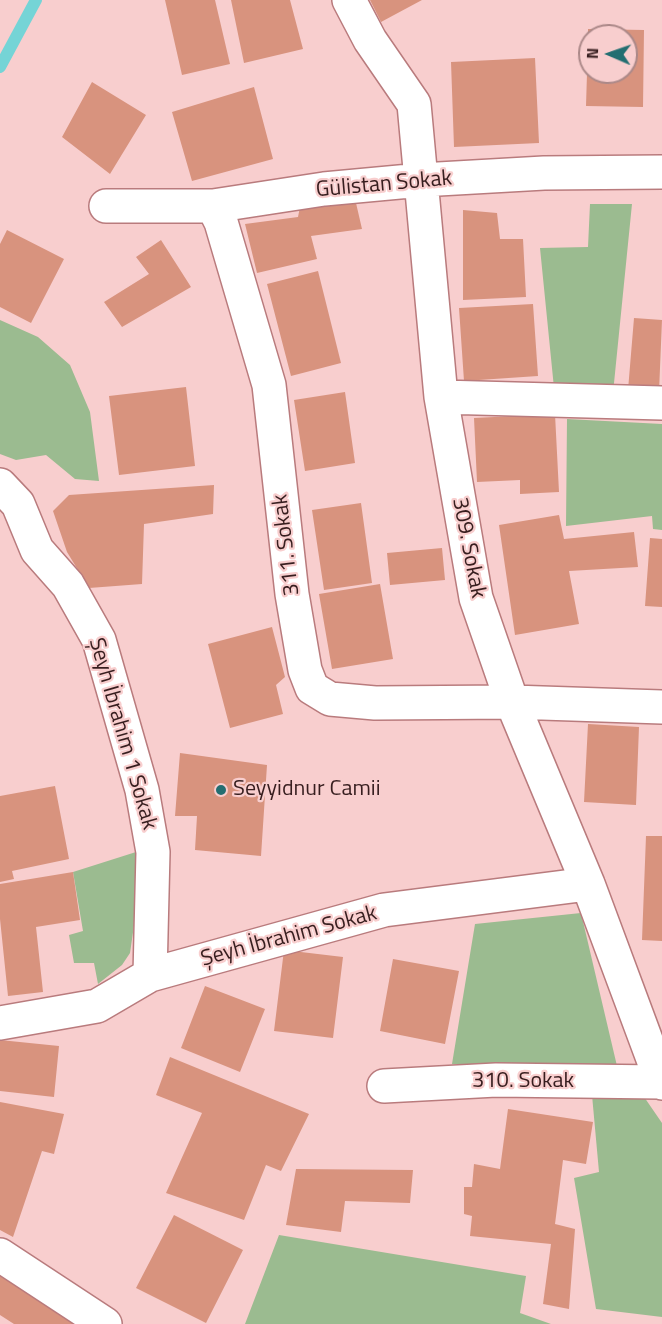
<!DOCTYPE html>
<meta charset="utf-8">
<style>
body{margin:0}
#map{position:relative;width:662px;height:1324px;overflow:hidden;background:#f8cece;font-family:"Titillium Web",sans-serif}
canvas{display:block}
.north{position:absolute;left:578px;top:24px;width:60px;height:60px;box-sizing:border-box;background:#f8cece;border:2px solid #ab8888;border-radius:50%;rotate:272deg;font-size:16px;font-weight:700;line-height:24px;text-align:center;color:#371e1f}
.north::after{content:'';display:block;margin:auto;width:21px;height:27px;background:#236e71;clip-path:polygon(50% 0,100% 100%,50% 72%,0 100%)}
</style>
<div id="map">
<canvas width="662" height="1324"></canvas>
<div class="north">N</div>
</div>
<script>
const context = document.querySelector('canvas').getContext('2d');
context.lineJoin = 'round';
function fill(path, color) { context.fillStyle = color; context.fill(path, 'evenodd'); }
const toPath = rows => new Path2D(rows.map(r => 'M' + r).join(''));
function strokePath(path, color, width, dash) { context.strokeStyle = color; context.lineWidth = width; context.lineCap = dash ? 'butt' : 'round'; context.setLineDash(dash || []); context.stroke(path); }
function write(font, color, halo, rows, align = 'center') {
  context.font = font + ' "Titillium Web",sans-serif'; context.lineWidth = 4.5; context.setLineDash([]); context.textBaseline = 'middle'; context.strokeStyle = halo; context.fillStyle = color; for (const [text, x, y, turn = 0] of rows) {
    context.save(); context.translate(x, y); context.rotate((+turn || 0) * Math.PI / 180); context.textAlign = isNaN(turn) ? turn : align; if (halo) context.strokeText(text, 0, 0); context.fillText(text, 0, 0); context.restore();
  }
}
fill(toPath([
 [590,204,632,204,613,393,554,388,540,248,588,247],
 [0,320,38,337,70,365,90,412,99,481,75,479,46,455,16,460,0,454],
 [567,419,662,424,662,530,653,529,652,516,566,526],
 [136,852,139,891,130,953,122,965,98,984,94,963,74,963,69,935,83,931,73,872],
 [581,913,617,1066,452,1064,475,924],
 [640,1091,662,1123,662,1317,596,1309,574,1178,599,1172,592,1095],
 [279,1235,526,1276,520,1313,551,1324,245,1324]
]), '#9bbb90');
strokePath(toPath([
 [0,67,36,0]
]), '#75d4d6', 12);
fill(toPath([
 [165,0,215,0,230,64,182,75],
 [231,0,290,0,303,49,244,63],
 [370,0,422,0,381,22],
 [588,29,644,30,643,107,586,106,588,41,590,72,626,72,626,36,588,36],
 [535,58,539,143,454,147,451,62],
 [92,82,146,115,110,174,62,137],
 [254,87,273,159,192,181,172,112],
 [356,203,362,229,311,236,317,259,257,273,245,224,298,217,300,207],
 [463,210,497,213,500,239,523,239,526,297,463,300],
 [7,230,64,259,31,323,0,307,0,244],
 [161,240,191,287,122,327,104,302,149,274,136,257],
 [318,271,341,363,291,376,267,284],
 [533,304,538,376,464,381,459,308],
 [634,318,662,320,659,392,628,390],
 [186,387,195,466,119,475,109,396],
 [345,392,355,463,305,471,294,400],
 [555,414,559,492,520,494,520,480,477,482,474,418],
 [214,485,213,514,144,524,142,584,89,588,67,552,53,511,69,495],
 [361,503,372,583,324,590,312,510],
 [559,515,564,539,634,532,638,567,569,571,579,624,515,635,499,525],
 [650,538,662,539,662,607,645,606],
 [442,548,445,580,390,585,387,553],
 [380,584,393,659,332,669,319,594],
 [272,627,285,677,276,685,283,714,230,728,208,644],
 [588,724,639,727,636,805,584,802],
 [180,753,267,765,261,856,195,850,197,816,175,816],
 [55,786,69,859,12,871,14,879,0,882,0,796],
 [646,836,662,836,662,941,642,940],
 [73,872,80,920,36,927,43,992,8,996,0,919,0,884],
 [284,950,343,957,333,1038,274,1031],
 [393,959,459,971,445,1044,380,1031],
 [205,986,265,1009,240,1072,181,1048],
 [0,1040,59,1046,54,1097,0,1091],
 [170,1057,309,1114,281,1171,266,1165,244,1220,166,1193,202,1113,156,1095],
 [0,1102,64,1114,54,1154,42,1151,13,1237,0,1230],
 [508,1109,593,1122,586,1164,563,1160,555,1224,575,1229,569,1309,543,1304,551,1244,470,1236,472,1216,464,1214,464,1187,472,1187,474,1164,500,1169],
 [296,1169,413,1170,410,1203,345,1201,341,1232,286,1225],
 [174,1215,243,1250,206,1323,136,1288],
 [0,1275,76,1320,75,1324,14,1324,0,1315]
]), '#d8937e');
const minor = toPath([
 [349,0,370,40,414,104,441,397,476,598,512,702,588,884,662,1083],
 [106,206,213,206,324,189,421,180,544,173,662,172],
 [213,206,221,222,269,385,292,594,305,670,312,688,330,699,375,703,512,702,662,707],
 [441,397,662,403],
 [0,485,18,504,37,550,68,585,99,640,142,790,153,852,150,975],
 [0,1023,97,1006,150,975,384,910,588,884],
 [384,1086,496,1080,661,1082],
 [0,1255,105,1324]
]);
strokePath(minor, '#b97b7d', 36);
strokePath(minor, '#fff', 33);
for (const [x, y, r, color] of [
 [221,790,6,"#236e71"]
]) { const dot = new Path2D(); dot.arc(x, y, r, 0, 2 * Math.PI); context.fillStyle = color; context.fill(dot); strokePath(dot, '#f8cece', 2); }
write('22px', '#371e1f', '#f8cece', [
 ["Gülistan Sokak",384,185,-5],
 ["311. Sokak",287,545,-97],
 ["309. Sokak",468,548,79],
 ["Şeyh İbrahim 1 Sokak",122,734,74],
 ["Şeyh İbrahim Sokak",289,937,-15],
 ["310. Sokak",523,1082]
]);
write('22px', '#371e1f', '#f8cece', [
 ["Seyyidnur Camii",233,790]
], 'left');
</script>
